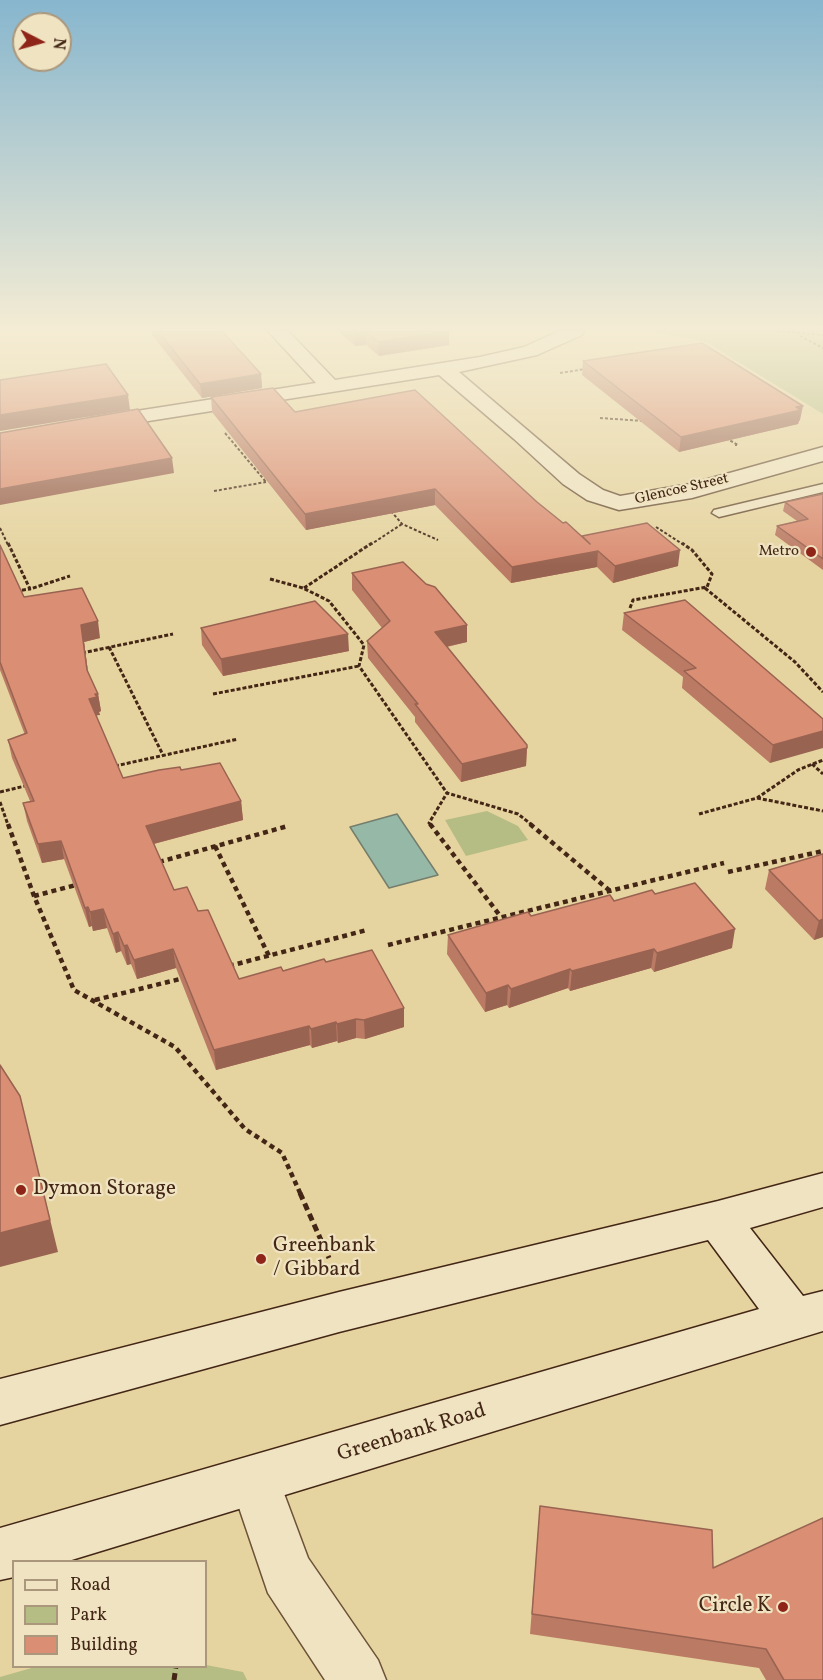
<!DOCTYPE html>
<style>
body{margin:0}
#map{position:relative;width:823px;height:1680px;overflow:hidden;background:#e6d4a0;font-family:Vollkorn,serif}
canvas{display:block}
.legend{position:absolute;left:12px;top:1560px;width:195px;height:108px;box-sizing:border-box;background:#efe3c1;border:2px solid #aa977c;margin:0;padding:8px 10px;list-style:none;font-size:18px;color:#432615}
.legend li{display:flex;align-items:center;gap:12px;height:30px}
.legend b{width:30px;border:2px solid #aa977c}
.north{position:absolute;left:12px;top:12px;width:60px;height:60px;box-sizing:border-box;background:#efe3c1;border:2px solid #aa977c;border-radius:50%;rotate:96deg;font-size:16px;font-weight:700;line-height:24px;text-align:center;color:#432615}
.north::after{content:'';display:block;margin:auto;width:21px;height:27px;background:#8f2418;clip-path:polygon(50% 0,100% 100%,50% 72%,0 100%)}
</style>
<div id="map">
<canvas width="823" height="1680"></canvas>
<ul class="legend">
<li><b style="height:8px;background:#efe3c1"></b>Road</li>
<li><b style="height:16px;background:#b5bd84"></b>Park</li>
<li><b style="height:16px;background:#da8e74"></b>Building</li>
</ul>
<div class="north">N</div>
</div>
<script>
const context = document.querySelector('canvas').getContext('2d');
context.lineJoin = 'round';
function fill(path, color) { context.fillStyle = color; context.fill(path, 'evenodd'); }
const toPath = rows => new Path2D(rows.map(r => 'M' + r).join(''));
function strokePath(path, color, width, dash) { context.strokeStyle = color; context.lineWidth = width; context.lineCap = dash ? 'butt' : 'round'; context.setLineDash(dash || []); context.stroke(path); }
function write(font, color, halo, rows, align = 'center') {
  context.font = font + ' Vollkorn,serif'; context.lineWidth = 4.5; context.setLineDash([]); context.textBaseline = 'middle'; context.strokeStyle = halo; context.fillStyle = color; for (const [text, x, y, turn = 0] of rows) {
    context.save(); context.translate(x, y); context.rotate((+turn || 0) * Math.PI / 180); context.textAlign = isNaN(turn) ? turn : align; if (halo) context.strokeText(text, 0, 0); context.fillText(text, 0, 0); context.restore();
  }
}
fill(toPath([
 [650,331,823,331,823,414,706,342],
 [487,811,518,826,528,840,466,856,445,820],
 [206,1665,243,1672,247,1680,0,1680,0,1677,35,1667]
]), '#b5bd84');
const water = toPath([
 [397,814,438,875,389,888,350,827,397,814]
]);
fill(water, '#96b8a6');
strokePath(water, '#757e6c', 1.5);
const service = toPath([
 [823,484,823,492,719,517,712,513,714,510,823,484]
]);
const minor = toPath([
 [268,331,288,331,335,380,480,357,524,347,559,331,584,331,582,335,537,355,459,372,579,474,603,490,620,496,690,484,823,447,823,461,692,498,619,510,587,500,563,484,514,439,439,375,98,429,90,428,87,423,90,418,98,417,316,383,268,331]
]);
const tertiary = toPath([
 [255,1456,273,1464,308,1558,378,1660,386,1680,325,1680,268,1593,230,1481,237,1464,255,1456]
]);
const secondary = toPath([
 [823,1173,823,1207,750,1228,803,1296,823,1291,823,1331,65,1562,14,1562,14,1577,0,1580,0,1528,759,1309,708,1240,339,1332,0,1425,0,1379,339,1292,718,1201,823,1173]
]);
strokePath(service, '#6c5238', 3);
strokePath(minor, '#6c5238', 3);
strokePath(tertiary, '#6c5238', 3);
strokePath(secondary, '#432615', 3);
strokePath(toPath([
 [777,331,823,335],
 [800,336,823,348],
 [560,373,585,369],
 [600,418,644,421],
 [225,433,266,482],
 [726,438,738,445,735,445],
 [214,491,266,482],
 [391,511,402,524,438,540],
 [656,527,684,545],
 [0,528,8,545],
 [370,545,402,524]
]), '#432615', 2, [3, 2]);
strokePath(toPath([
 [8,543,30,589,70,576],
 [270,579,303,588,329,601,364,645,359,666,447,793,518,814,532,825],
 [304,588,372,543],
 [705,588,795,662,823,692],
 [16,591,30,589],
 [630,608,633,600,707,587,712,574,692,550,682,543],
 [109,647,163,755],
 [82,653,173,634],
 [213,694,359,666],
 [812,764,823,774],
 [115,766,238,739],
 [0,792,29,785],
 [757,798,823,811],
 [0,802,8,825],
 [699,814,757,798,798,770,823,760],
 [431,825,429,823,447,793]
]), '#432615', 3, [4, 2]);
strokePath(toPath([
 [8,824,34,896,74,990,175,1047,245,1129,282,1153,301,1195],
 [430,824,501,917],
 [530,824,610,891],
 [215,846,269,956],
 [159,862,288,826],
 [728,872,823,851],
 [34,896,76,885],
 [388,945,724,863],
 [229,966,367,930],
 [95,1000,184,978]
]), '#432615', 4.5, [5, 4]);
strokePath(toPath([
 [300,1193,329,1258],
 [174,1680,176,1666]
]), '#432615', 5, [7, 4.5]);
fill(service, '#efe3c1');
fill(minor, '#efe3c1');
fill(tertiary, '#efe3c1');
fill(secondary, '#efe3c1');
fill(toPath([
 [151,331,222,331,261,374,262,388,202,398,152,335],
 [338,331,449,331,449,345,379,356,366,345,355,346],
 [583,361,800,420,799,421,798,424,679,452,582,375],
 [211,397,295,412,537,502,563,523,582,536,678,566,613,583,597,567,511,583,435,505,306,530,212,412],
 [823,494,823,570,775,535,777,526,797,521,783,511,785,502],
 [0,545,24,597,100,638,84,642,88,672,98,694,101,711,99,712,100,715,96,715,123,778,181,770,241,801,243,820,154,844,174,890,198,911,239,979,326,962,404,1027,365,1039,356,1038,338,1043,337,1041,312,1048,310,1045,216,1070,176,968,137,979,131,964,127,965,121,951,116,953,107,928,93,931,92,926,89,927,64,859,42,863,27,821,23,803,30,801,12,758,8,740,25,735,0,670],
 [352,573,467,625,467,642,447,647,527,745,526,766,461,782,415,722,415,717,368,658,367,641,382,628,352,590],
 [624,613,823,719,770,763,682,688,683,677,622,630],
 [201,628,349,651,223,676,202,645],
 [823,854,823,937,814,940,765,889,769,870],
 [655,894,732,948,654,972,651,968,570,991,568,988,509,1008,507,1005,485,1012,447,954,448,935,614,901],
 [540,1506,713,1568,823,1680,766,1680,759,1668,530,1634]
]), '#bb7a64');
fill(toPath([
 [366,331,366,345,355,346,355,333],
 [449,331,449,345,379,356,378,342],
 [261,374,262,388,202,398,200,384],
 [128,395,130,410,0,431,0,415],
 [803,406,800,420,799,421,798,424,679,452,681,437],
 [172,458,174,473,0,505,0,489],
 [435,489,435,505,306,530,305,514],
 [680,550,678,566,613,583,615,566],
 [598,551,597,567,511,583,512,567],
 [98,621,100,638,84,642,90,687,81,625],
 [467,625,467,642,435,649,435,632],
 [348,634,349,651,223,676,221,659],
 [95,694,98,694,101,711,99,712,100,715,92,716,89,699],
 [823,731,823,748,770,763,773,745],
 [527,748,526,766,461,782,462,764],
 [241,801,243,820,149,845,146,826],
 [61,841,64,859,42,863,38,844],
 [88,907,92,926,89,927,85,908],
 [103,909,107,928,93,931,90,912],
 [823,919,823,937,814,940,819,921],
 [735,929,732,948,654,972,657,953],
 [118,932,121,951,116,953,113,934],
 [127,945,131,964,127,965,124,946],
 [173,949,176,968,137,979,134,960],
 [654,949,651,968,570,991,572,971],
 [570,969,568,988,509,1008,511,989],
 [508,985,507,1005,485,1012,486,993],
 [404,1008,404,1027,365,1039,364,1020],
 [356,1019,356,1038,338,1043,337,1024],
 [336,1022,337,1041,312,1048,311,1029],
 [309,1026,310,1045,216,1070,214,1050],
 [20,1096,58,1252,0,1267,0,1233]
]), '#996351');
const building = toPath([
 [158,331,222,331,261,374,200,384,158,331],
 [366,331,449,331,378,342,366,331],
 [702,343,803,406,796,407,801,410,681,437,583,361,702,343],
 [106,364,128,395,0,415,0,380,106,364],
 [273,388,295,412,415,390,537,502,563,523,566,522,590,544,582,536,647,523,680,550,615,566,598,551,512,567,435,489,305,514,211,397,273,388],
 [138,409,172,458,0,489,0,433,138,409],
 [823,494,823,559,777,526,808,519,785,502,823,494],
 [0,545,24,597,82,588,98,621,81,625,87,670,98,694,95,694,97,697,89,699,123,778,159,770,180,767,181,770,220,763,241,801,146,826,174,890,187,887,198,911,208,910,239,979,281,967,283,971,324,959,326,962,372,950,404,1008,364,1020,356,1019,337,1024,336,1022,311,1029,309,1026,214,1050,173,949,134,960,127,945,124,946,118,932,113,934,103,909,90,912,88,907,85,908,61,841,38,844,23,803,34,801,8,740,27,733,0,662,0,545],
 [403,562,426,584,435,587,467,625,435,632,527,745,527,748,462,764,415,704,418,704,367,641,390,621,352,573,403,562],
 [685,600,823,719,823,731,773,745,684,671,696,668,624,613,685,600],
 [315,601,348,634,221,659,201,628,315,601],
 [823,854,823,919,819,921,769,870,823,854],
 [695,883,735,929,657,953,654,949,572,971,570,969,511,989,508,985,486,993,448,935,528,912,531,916,610,895,614,901,652,890,655,894,695,883],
 [0,1065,20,1096,50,1220,0,1233,0,1065],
 [540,1506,712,1530,713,1568,823,1518,823,1680,784,1680,766,1649,532,1614,540,1506]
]);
fill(building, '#da8e74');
strokePath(building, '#996351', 1.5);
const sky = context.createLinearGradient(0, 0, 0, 566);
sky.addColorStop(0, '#87b6ce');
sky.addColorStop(0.58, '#f4ecd4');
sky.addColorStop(1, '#f4ecd400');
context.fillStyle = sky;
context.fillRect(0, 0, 823, 566);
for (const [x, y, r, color] of [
 [811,552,6,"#8f2418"],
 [21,1190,6,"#8f2418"],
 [261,1259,6,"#8f2418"],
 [783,1607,6,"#8f2418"]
]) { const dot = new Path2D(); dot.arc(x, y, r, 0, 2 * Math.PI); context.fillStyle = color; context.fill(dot); strokePath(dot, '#efe3c1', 2); }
write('15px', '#432615', '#efe3c1', [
 ["Glencoe Street",682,490,-13]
]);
write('15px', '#432615', '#efe3c1', [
 ["Metro",799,552]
], 'right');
write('21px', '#432615', '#efe3c1', [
 ["Dymon Storage",33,1190],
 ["Greenbank",273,1247],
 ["/ Gibbard",273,1271],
 ["Circle K",771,1607,"right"]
], 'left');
write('21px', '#432615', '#efe3c1', [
 ["Greenbank Road",412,1434,-17]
]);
</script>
